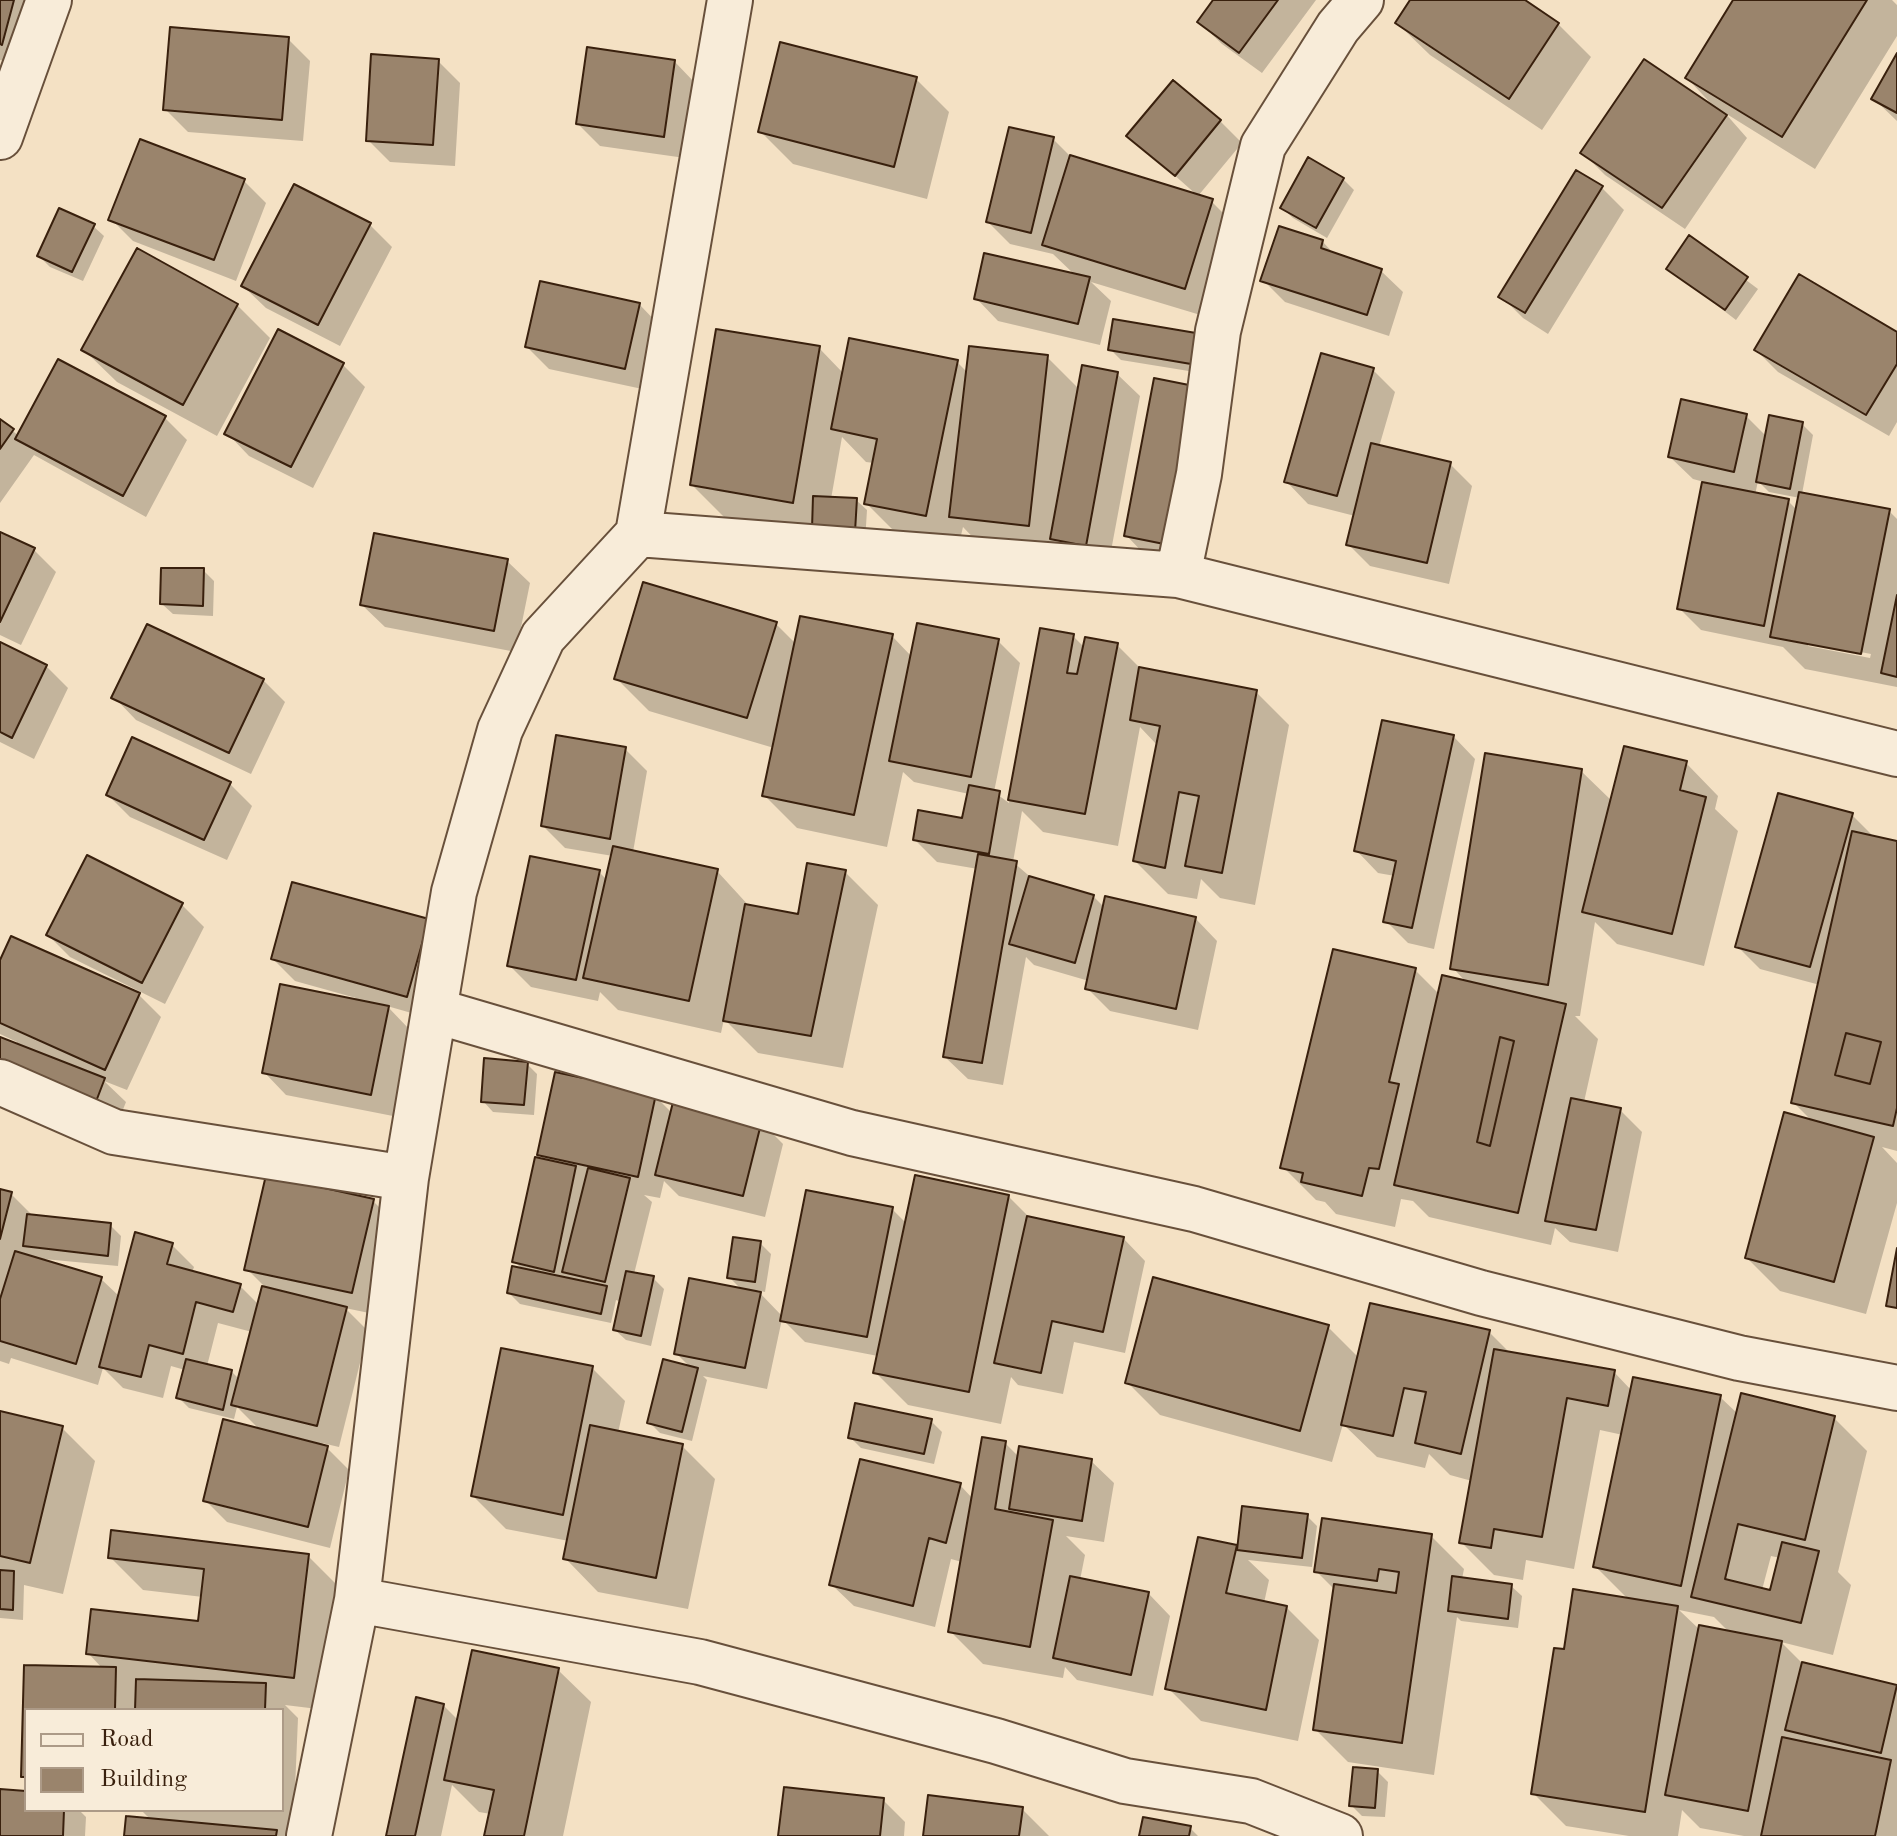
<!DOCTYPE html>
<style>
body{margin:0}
#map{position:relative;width:1897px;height:1836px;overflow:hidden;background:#f4e1c4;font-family:"Old Standard TT",serif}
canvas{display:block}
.legend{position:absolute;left:24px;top:1708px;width:260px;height:104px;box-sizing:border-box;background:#f8ecd9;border:2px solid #ac9a87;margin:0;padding:10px 14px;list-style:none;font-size:24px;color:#39200d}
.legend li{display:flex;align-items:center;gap:16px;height:40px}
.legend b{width:40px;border:2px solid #ac9a87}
</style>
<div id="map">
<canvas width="1897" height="1836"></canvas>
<ul class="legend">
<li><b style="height:10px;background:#f8ecd9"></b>Road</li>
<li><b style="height:22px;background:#9a846c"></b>Building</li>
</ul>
</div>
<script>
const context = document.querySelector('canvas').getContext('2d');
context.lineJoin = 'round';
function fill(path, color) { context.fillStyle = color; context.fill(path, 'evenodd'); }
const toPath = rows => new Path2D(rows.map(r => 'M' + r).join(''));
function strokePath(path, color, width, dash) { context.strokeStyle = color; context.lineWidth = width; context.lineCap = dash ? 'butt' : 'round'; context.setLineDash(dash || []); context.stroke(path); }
fill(toPath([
 [0,0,41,0,24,66,0,60],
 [1216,0,1316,0,1262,73,1222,44,1199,22],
 [1412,0,1522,0,1558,24,1591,57,1542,130,1430,55,1397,23],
 [1736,0,1892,0,1897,5,1897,36,1815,169,1725,113,1747,138,1685,229,1605,175,1583,153,1718,111,1687,78],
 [288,39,310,61,303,141,188,132,165,109],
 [1897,57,1897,121,1874,99],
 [438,61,460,83,455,166,390,162,368,140],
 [674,61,696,84,685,158,600,146,578,124],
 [916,79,949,112,927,199,793,164,760,131],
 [1220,121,1242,143,1198,196,1129,135],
 [1053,139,1071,157,1211,201,1244,234,1217,320,1091,282,1111,301,1100,345,998,321,976,298,1076,276,1053,254,1010,244,988,222],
 [1343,179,1354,190,1327,238,1293,218,1282,208],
 [244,181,266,203,236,281,133,241,111,219],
 [1602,188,1624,210,1548,334,1523,318,1501,296],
 [370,225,392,247,340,346,266,308,243,286],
 [93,226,104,236,83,281,50,267,39,256],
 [1690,238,1758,289,1736,320,1668,268],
 [1322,241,1336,256,1380,270,1403,292,1389,336,1285,302,1263,280],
 [639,304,661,327,647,390,549,369,527,347],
 [237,305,270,338,217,436,117,382,84,350],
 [1897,334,1897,422,1889,436,1778,372,1756,350],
 [1195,335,1201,373,1121,360,1110,349],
 [819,348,844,374,957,362,968,373,1047,357,1079,389,1117,374,1140,396,1108,567,984,549,963,527,958,548,899,536,866,503,874,463,866,462,842,437,831,499,856,500,867,510,865,542,725,518,692,485],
 [343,365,365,387,313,488,249,456,227,433],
 [1373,370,1395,392,1379,447,1450,464,1472,486,1449,584,1370,566,1348,544,1355,516,1308,504,1286,481],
 [1156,380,1191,566,1148,558,1126,535],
 [1746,416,1767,437,1802,424,1813,435,1802,494,1889,511,1897,519,1897,687,1805,669,1783,647,1701,630,1679,608,1704,482,1693,479,1670,457],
 [1758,481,1769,492,1800,498,1797,510,1788,501,1755,495],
 [1808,642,1871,654,1870,658,1808,646],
 [165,418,187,440,146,517,34,455,0,503,0,421,19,436],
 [0,534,34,550,56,572,21,645,0,635],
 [507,561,530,583,516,652,385,627,362,605],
 [203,570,214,581,213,616,173,614,162,604],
 [776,624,796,644,892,636,912,657,998,641,1020,663,994,792,1009,803,1042,630,1073,636,1085,648,1117,645,1142,670,1256,692,1289,725,1255,905,1220,898,1201,879,1197,899,1168,894,1135,861,1158,746,1140,727,1118,846,1043,832,1022,811,1013,862,1034,880,1093,896,1105,908,1195,918,1217,941,1198,1030,1110,1011,1087,988,1089,981,1034,965,1026,957,1003,1085,968,1079,945,1057,978,869,937,862,915,840,964,820,969,794,914,782,903,772,887,847,797,828,764,795,774,748,649,711,616,678],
 [0,644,46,666,68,688,34,759,0,742],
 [263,680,285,702,251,774,136,720,114,697],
 [1453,736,1475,759,1434,949,1408,943,1386,921,1395,876,1378,873,1356,850],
 [625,749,647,771,633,852,717,871,750,907,799,916,845,872,878,905,843,1068,758,1053,724,1019,721,1033,618,1010,600,992,598,1001,531,987,509,965,599,872,607,880,613,856,565,848,543,826],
 [1686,763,1718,796,1715,809,1738,831,1704,966,1617,944,1595,922,1580,1016,1575,1016,1598,1039,1584,1102,1620,1110,1642,1132,1618,1252,1570,1242,1555,1228,1551,1245,1429,1217,1413,1201,1401,1199,1395,1227,1336,1214,1325,1202,1316,1200,1283,1167,1415,970,1439,994,1467,983,1453,968,1581,771,1612,801],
 [230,784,252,806,227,860,130,817,108,795],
 [1852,815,1875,838,1897,843,1897,1151,1882,1147,1897,1163,1897,1203,1866,1314,1780,1291,1747,1258,1814,1123,1793,1102,1820,985,1760,969,1738,947],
 [88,858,182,905,204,927,165,1004,70,957,48,935],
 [428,921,429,1018,387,1006,410,1030,393,1116,286,1095,264,1072,356,998,295,981,273,959],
 [0,965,139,995,161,1017,127,1090,104,1081,126,1102,114,1132,0,1039,16,1045,17,1042,0,1034],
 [527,1064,537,1074,534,1115,493,1112,483,1101],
 [655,1096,672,1113,761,1122,783,1144,765,1217,679,1196,664,1181,660,1198,644,1195,652,1202,634,1274,653,1278,664,1289,651,1346,626,1340,615,1330,621,1302,616,1300,611,1323,520,1304,509,1293,524,1271,514,1261,546,1162,539,1155],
 [0,1191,11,1194,34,1217,110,1225,121,1236,118,1266,33,1258,101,1279,120,1297,172,1245,194,1267,192,1273,240,1286,259,1305,264,1286,247,1269,373,1201,395,1223,374,1314,345,1308,368,1331,339,1447,322,1443,349,1470,330,1548,227,1522,205,1500,261,1431,237,1407,234,1419,189,1408,179,1398,185,1370,171,1366,163,1398,123,1388,103,1368,98,1385,11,1358,9,1364,0,1361],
 [218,1323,252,1332,240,1380,231,1371,207,1366],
 [1008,1196,1030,1218,1123,1238,1145,1261,1125,1353,1074,1342,1063,1394,1018,1385,1011,1377,1001,1424,908,1405,875,1372,878,1356,805,1342,782,1319,767,1389,703,1376,707,1380,692,1441,660,1433,649,1422,691,1368,676,1353,742,1290,729,1277,760,1243,771,1254,765,1292,757,1290,783,1317,892,1209,906,1223],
 [1328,1327,1359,1358,1489,1332,1510,1353,1614,1372,1632,1391,1720,1397,1738,1414,1834,1418,1867,1451,1838,1572,1851,1585,1833,1655,1781,1642,1804,1665,1897,1688,1897,1836,1744,1836,1700,1828,1682,1810,1678,1836,1629,1836,1566,1826,1533,1793,1565,1652,1629,1600,1596,1567,1623,1435,1600,1430,1574,1569,1526,1560,1523,1580,1494,1575,1461,1542,1472,1481,1450,1475,1429,1454,1425,1468,1377,1457,1343,1424,1332,1462,1160,1415,1127,1382],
 [1771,1556,1780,1558,1772,1592,1762,1590],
 [1679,1610,1714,1617,1730,1633,1700,1630],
 [592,1368,625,1401,618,1433,682,1446,715,1479,688,1609,598,1592,566,1559,569,1541,506,1529,473,1496],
 [0,1413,62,1428,95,1461,63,1594,24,1585,23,1620,0,1618],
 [931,1421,942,1432,934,1464,861,1448,850,1437],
 [1005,1443,1019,1457,1091,1461,1114,1483,1104,1542,1066,1536,1085,1555,1080,1580,1148,1593,1170,1616,1153,1696,1077,1680,1065,1667,1063,1678,983,1664,950,1631,962,1562,951,1559,935,1627,854,1606,831,1584,960,1485,973,1499],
 [1307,1516,1317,1526,1312,1567,1248,1560,1269,1580,1264,1603,1286,1607,1319,1640,1298,1741,1201,1721,1168,1688,1236,1547,1239,1550],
 [1431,1536,1464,1569,1462,1579,1511,1586,1522,1596,1518,1628,1461,1621,1457,1617,1434,1775,1348,1762,1315,1729,1335,1590,1317,1572],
 [308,1556,341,1589,326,1710,285,1705,298,1718,293,1836,126,1836,152,1821,141,1810,282,1810,282,1710,26,1710,26,1779,23,1776,26,1667,103,1669,88,1653,200,1624,203,1597,143,1590,110,1557],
 [558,1670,591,1702,563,1836,486,1836,491,1814,479,1812,452,1785,441,1836,388,1836,443,1705,459,1721],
 [1377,1771,1388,1782,1385,1817,1362,1816,1351,1805],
 [0,1791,26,1793,26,1810,79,1810,86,1817,85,1836,0,1836],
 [883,1800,905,1822,904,1836,780,1836],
 [1022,1809,1049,1836,925,1836],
 [1190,1828,1198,1836,1141,1836]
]), '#0003');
const building = toPath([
 [0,0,14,0,2,45,0,44,0,0],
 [1213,0,1278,0,1239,53,1197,22,1213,0],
 [1410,0,1525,0,1559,23,1509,99,1395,23,1410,0],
 [1733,0,1867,0,1782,137,1685,78,1733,0],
 [170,27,289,37,282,120,163,110,170,27],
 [780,42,917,77,894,167,758,132,780,42],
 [587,47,675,60,664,137,576,124,587,47],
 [1897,53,1897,113,1871,99,1897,53],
 [371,54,439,59,433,145,366,141,371,54],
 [1644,59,1727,115,1662,208,1580,153,1644,59],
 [1173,80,1221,120,1175,176,1126,136,1173,80],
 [1009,127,1054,137,1031,233,986,222,1009,127],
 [140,139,245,179,214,260,108,220,140,139],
 [1070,155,1213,199,1185,289,1042,245,1070,155],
 [1308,157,1344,178,1316,228,1280,208,1308,157],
 [1576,170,1603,186,1525,313,1498,297,1576,170],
 [294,184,371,223,318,325,241,286,294,184],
 [59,208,95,224,72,272,37,256,59,208],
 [1279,226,1323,240,1321,248,1382,269,1367,315,1260,281,1279,226],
 [1689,235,1748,277,1725,310,1666,269,1689,235],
 [137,248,238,304,183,405,81,350,137,248],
 [984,253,1090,277,1078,324,974,299,984,253],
 [1799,274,1897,332,1897,364,1866,415,1754,350,1799,274],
 [540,281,640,303,625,369,525,347,540,281],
 [1113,319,1196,333,1191,364,1108,350,1113,319],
 [278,329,344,363,291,467,224,434,278,329],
 [716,329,820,346,793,503,690,485,716,329],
 [849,338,958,360,926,516,864,504,877,439,831,429,849,338],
 [969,346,1048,355,1029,526,949,517,969,346],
 [1321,353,1374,368,1337,496,1284,482,1321,353],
 [58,359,166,416,123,496,15,439,58,359],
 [1082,365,1118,372,1086,546,1050,539,1082,365],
 [1154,378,1199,387,1169,545,1124,536,1154,378],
 [1681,399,1747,414,1734,472,1668,457,1681,399],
 [1769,415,1803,422,1790,489,1756,482,1769,415],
 [0,419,14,429,0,449,0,419],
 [1371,443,1451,462,1427,563,1346,545,1371,443],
 [1702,482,1789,499,1764,626,1677,609,1702,482],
 [1799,492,1890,509,1861,654,1770,637,1799,492],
 [813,496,857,498,855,532,812,529,813,496],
 [0,532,35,548,0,622,0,532],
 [374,533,508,559,494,631,360,605,374,533],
 [161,568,204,568,203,606,160,604,161,568],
 [643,582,777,622,747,718,614,679,643,582],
 [1897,595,1897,677,1881,673,1897,595],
 [800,616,893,634,854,815,762,796,800,616],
 [917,623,999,639,971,777,889,761,917,623],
 [147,624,264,679,229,753,111,698,147,624],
 [1040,628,1074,634,1067,673,1077,674,1085,637,1118,643,1085,814,1008,800,1040,628],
 [0,642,47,665,12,738,0,732,0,642],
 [1139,667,1257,690,1222,873,1185,866,1199,796,1179,792,1165,868,1133,861,1160,726,1130,720,1139,667],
 [1382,720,1454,735,1412,928,1383,922,1396,861,1354,851,1382,720],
 [556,735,626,747,610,839,541,826,556,735],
 [132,737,231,782,204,840,106,795,132,737],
 [1624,746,1687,761,1680,790,1706,797,1672,934,1582,912,1624,746],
 [1485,753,1582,769,1548,985,1450,969,1485,753],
 [969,785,1000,791,989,854,913,840,918,810,962,818,969,785],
 [1778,793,1853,813,1810,967,1735,947,1778,793],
 [1852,831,1897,841,1897,1108,1893,1126,1791,1103,1852,831],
 [1846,1033,1881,1042,1870,1084,1835,1075,1846,1033],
 [613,846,718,869,689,1001,583,978,613,846],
 [978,854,1017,861,982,1063,943,1057,978,854],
 [87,855,183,903,142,983,46,935,87,855],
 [530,856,600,870,576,980,507,966,530,856],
 [807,863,846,870,811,1036,723,1021,745,904,798,914,807,863],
 [1029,876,1094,895,1075,963,1009,944,1029,876],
 [292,882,429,919,407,997,271,959,292,882],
 [1105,896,1196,917,1176,1009,1085,989,1105,896],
 [11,936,140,993,105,1070,0,1023,0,960,11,936],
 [1333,949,1416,968,1389,1082,1399,1084,1379,1169,1369,1168,1362,1196,1301,1182,1303,1173,1280,1168,1333,949],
 [1442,975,1566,1004,1518,1213,1394,1185,1442,975],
 [1500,1037,1514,1041,1490,1146,1477,1142,1500,1037],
 [280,984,389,1006,371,1095,262,1073,280,984],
 [1846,1033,1881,1042,1870,1084,1835,1075,1846,1033],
 [0,1037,105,1078,92,1112,0,1075,0,1037],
 [1500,1037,1514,1041,1490,1146,1477,1142,1500,1037],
 [484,1058,528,1062,524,1105,481,1102,484,1058],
 [555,1072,583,1078,584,1074,656,1094,638,1177,537,1155,555,1072],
 [674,1098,762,1120,743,1196,655,1175,674,1098],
 [1571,1098,1621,1108,1596,1230,1545,1221,1571,1098],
 [1784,1112,1874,1137,1834,1282,1745,1258,1784,1112],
 [535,1157,576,1166,554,1272,512,1262,535,1157],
 [588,1168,630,1178,605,1282,562,1272,588,1168],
 [266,1175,374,1199,352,1293,244,1270,266,1175],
 [915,1175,1009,1195,969,1392,873,1373,915,1175],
 [0,1189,12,1192,0,1239,0,1189],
 [806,1190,893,1207,867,1337,780,1321,806,1190],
 [27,1214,111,1223,108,1256,23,1246,27,1214],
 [1027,1216,1124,1237,1103,1332,1052,1321,1041,1373,994,1363,1027,1216],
 [135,1232,173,1243,167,1264,241,1284,233,1312,196,1302,183,1354,149,1345,141,1377,99,1367,135,1232],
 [733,1237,761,1241,755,1282,727,1278,733,1237],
 [1897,1248,1897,1308,1886,1306,1897,1248],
 [15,1251,102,1277,76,1364,0,1341,0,1299,15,1251],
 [512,1266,607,1286,601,1314,507,1293,512,1266],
 [626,1271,654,1276,641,1336,613,1330,626,1271],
 [1153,1277,1329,1325,1300,1431,1125,1383,1153,1277],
 [689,1278,761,1292,745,1368,674,1354,689,1278],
 [262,1286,347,1307,317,1426,231,1405,262,1286],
 [1370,1303,1490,1330,1461,1454,1415,1443,1426,1392,1404,1388,1393,1436,1341,1425,1370,1303],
 [501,1348,593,1366,563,1515,471,1496,501,1348],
 [1494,1349,1615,1370,1608,1406,1567,1398,1542,1537,1494,1529,1491,1548,1459,1543,1494,1349],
 [186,1359,232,1370,223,1410,176,1398,186,1359],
 [663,1359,698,1368,682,1432,647,1423,663,1359],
 [1633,1377,1721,1395,1681,1586,1593,1567,1633,1377],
 [1741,1393,1835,1416,1805,1540,1738,1524,1725,1579,1770,1590,1782,1542,1819,1551,1801,1623,1691,1597,1741,1393],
 [855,1403,932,1419,924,1454,848,1438,855,1403],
 [0,1411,63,1426,30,1563,0,1556,0,1411],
 [223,1419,328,1446,308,1527,203,1501,223,1419],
 [590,1425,683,1444,656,1578,563,1559,590,1425],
 [982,1437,1006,1441,995,1509,1053,1520,1030,1647,948,1632,982,1437],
 [1019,1446,1092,1459,1082,1521,1009,1509,1019,1446],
 [860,1459,961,1483,946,1543,929,1538,913,1606,829,1585,860,1459],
 [1242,1506,1308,1514,1302,1558,1237,1550,1242,1506],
 [1322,1518,1432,1534,1402,1743,1313,1730,1334,1584,1396,1593,1399,1572,1379,1569,1377,1581,1314,1572,1322,1518],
 [111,1530,309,1554,294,1678,86,1654,91,1609,198,1621,204,1569,108,1558,111,1530],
 [1198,1537,1237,1545,1226,1593,1287,1606,1266,1710,1165,1689,1198,1537],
 [0,1570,14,1571,13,1610,0,1609,0,1570],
 [1070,1576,1149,1592,1131,1675,1053,1658,1070,1576],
 [1452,1576,1512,1584,1508,1619,1448,1611,1452,1576],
 [1573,1589,1678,1606,1645,1812,1531,1794,1554,1648,1564,1649,1573,1589],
 [1699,1625,1782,1641,1748,1811,1665,1795,1699,1625],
 [472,1650,559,1668,524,1836,484,1836,494,1790,444,1780,472,1650],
 [1802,1662,1897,1685,1881,1753,1785,1730,1802,1662],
 [24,1665,116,1667,115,1710,26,1710,26,1777,21,1777,24,1665],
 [136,1679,266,1683,265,1710,135,1710,136,1679],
 [416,1697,444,1704,415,1836,386,1836,416,1697],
 [1782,1737,1891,1760,1875,1836,1761,1836,1782,1737],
 [1353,1767,1378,1769,1375,1808,1349,1806,1353,1767],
 [784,1787,884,1798,880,1836,778,1836,784,1787],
 [0,1789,26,1791,26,1810,64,1810,63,1836,0,1836,0,1789],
 [928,1795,1023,1807,1019,1836,923,1836,928,1795],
 [126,1816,277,1830,276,1836,124,1836,126,1816],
 [1143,1817,1191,1826,1189,1836,1139,1836,1143,1817]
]);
fill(building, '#9a846c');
strokePath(building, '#39200d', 2);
const street = toPath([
 [0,137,49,0],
 [638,534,1178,575,1897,754],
 [1178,575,1199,474,1218,331,1263,146,1338,27,1361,0],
 [436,1011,852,1133,1194,1209,1481,1293,1739,1358,1897,1388],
 [0,1082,114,1132,406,1178],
 [357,1600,700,1662,996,1741,1125,1781,1251,1801,1340,1836],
 [309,1836,357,1600,406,1178,454,892,500,730,543,637,638,534,730,0]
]);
strokePath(street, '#68503b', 48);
strokePath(street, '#f8ecd9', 44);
</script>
